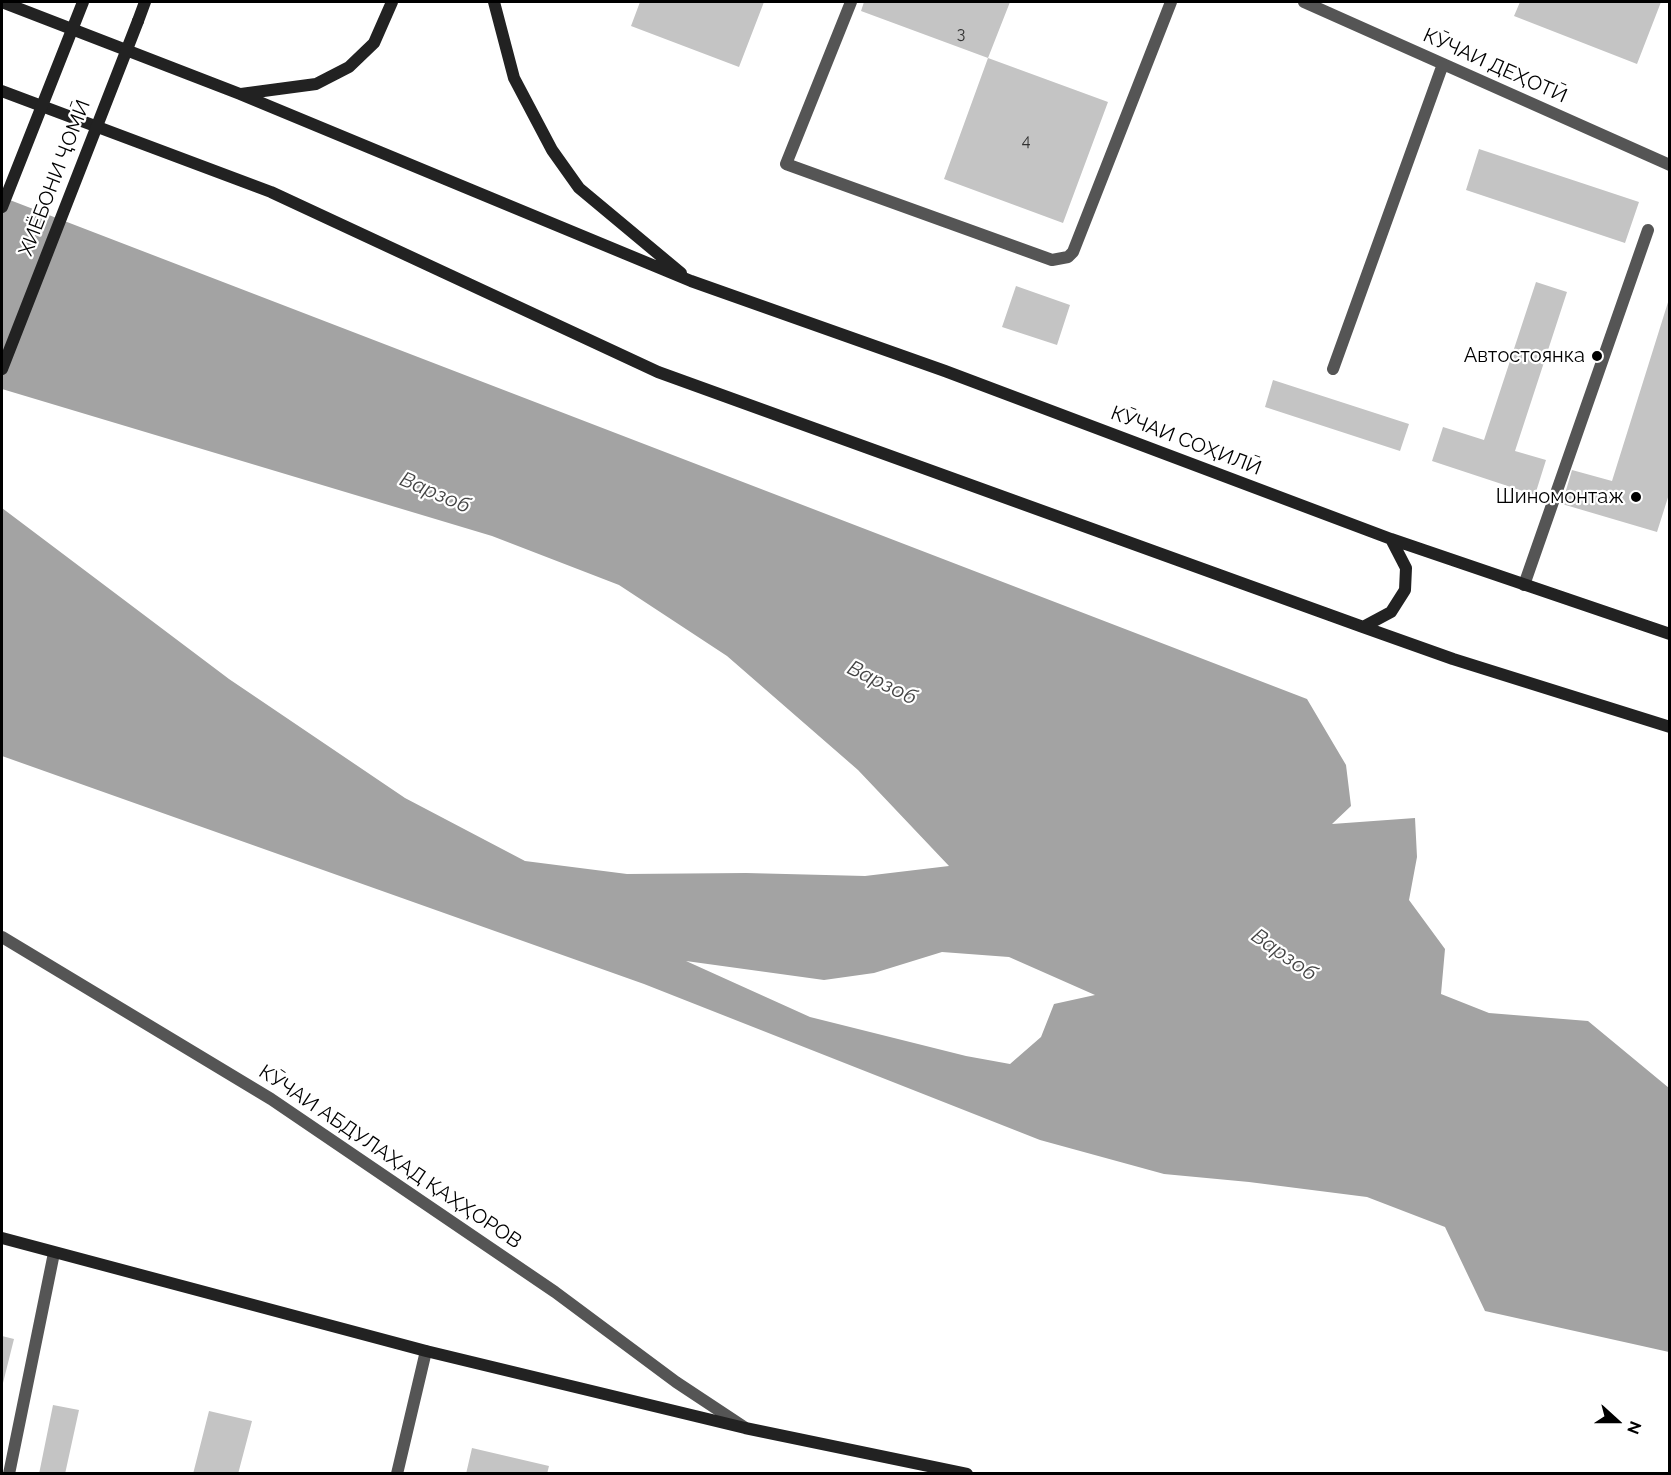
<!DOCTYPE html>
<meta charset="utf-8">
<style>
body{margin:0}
#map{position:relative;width:1671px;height:1475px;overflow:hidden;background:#fff;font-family:Raleway,sans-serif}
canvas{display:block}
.frame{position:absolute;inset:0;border:3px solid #000;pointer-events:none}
.north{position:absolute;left:1587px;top:1391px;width:60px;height:60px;-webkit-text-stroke:4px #fff;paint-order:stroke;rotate:111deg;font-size:16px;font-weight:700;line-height:24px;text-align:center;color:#000}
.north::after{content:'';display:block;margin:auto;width:21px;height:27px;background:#000;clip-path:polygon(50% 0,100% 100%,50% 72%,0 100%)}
</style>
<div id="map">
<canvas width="1671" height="1475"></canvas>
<div class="frame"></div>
<div class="north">N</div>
</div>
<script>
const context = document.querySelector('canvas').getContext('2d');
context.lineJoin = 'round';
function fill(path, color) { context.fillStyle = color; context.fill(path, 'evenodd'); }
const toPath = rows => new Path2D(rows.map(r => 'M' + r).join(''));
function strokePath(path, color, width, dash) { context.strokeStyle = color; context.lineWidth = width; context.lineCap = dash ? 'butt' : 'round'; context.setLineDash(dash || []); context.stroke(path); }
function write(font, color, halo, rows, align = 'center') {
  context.font = font + ' Raleway,sans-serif'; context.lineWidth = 4.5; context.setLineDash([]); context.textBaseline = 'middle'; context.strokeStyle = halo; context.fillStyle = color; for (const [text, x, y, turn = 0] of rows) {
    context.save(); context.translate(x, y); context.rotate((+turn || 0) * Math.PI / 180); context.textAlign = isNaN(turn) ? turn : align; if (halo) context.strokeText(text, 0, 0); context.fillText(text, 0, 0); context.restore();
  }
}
fill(toPath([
 [2,197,1307,699,1346,765,1351,806,1332,824,1415,818,1417,857,1409,900,1445,949,1441,994,1489,1013,1588,1021,1669,1088,1669,1352,1485,1311,1445,1227,1367,1197,1249,1182,1164,1174,1040,1140,644,984,2,756,2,508,229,679,405,798,525,861,627,874,746,873,865,876,949,866,858,770,727,656,619,585,492,536,2,389],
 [942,952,1009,957,1095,995,1054,1004,1041,1037,1010,1064,966,1056,810,1017,686,961,824,980,874,973]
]), '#a3a3a3');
fill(toPath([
 [640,2,764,2,739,67,631,26],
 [864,2,1010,2,988,58,861,11],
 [1520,2,1661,2,1637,64,1514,16],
 [988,58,1108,102,1063,223,944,179],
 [1479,149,1639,202,1625,243,1466,190],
 [1536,282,1567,292,1515,451,1546,460,1535,495,1432,461,1443,427,1484,440],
 [1016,286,1070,305,1057,345,1002,327],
 [1669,299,1670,491,1657,532,1562,504,1572,470,1612,481],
 [1273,380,1409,424,1400,451,1265,407],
 [2,1336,14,1339,2,1387],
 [53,1405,79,1410,65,1474,39,1474],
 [209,1411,252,1421,238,1474,193,1474],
 [472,1448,549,1466,547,1474,466,1474]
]), '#c4c4c4');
strokePath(toPath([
 [851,2,786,164,1052,260,1068,257,1073,252,1171,2],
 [1304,2,1670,165],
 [1333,369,1443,64],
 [1524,585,1648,230],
 [9,1474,54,1253]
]), '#555', 12);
strokePath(toPath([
 [397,1474,426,1351]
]), '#555', 12);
strokePath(toPath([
 [2,937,271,1099,555,1292,676,1382,744,1427]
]), '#555', 12);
strokePath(toPath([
 [2,2,240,94,691,281,945,371,1391,539,1670,634],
 [494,2,514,78,552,150,579,188,681,273],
 [138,21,145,2],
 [2,91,271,192,658,372,1363,627,1453,659,1670,727],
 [241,94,316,84,349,67,374,43,392,2],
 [1363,627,1391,612,1405,590,1406,568,1391,539],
 [2,1238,426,1351,745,1428,967,1474]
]), '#222', 12);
strokePath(toPath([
 [2,207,83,2],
 [2,369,138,21]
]), '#222', 12);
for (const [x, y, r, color] of [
 [1597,356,6,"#000"],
 [1636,497,6,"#000"]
]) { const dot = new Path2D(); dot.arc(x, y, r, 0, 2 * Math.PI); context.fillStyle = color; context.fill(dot); strokePath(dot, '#fff', 2); }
write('16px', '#313131', null, [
 ["3",961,34],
 ["4",1026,141]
]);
write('20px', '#000', '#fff', [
 ["КӮЧАИ ДЕҲОТӢ",1495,66,24],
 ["ХИЁБОНИ ҶОМӢ",55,178,-69],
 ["КӮЧАИ СОҲИЛӢ",1186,441,21],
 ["КӮЧАИ АБДУЛАҲАД ҚАҲҲОРОВ",390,1157,34]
]);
write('20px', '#000', '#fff', [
 ["Автостоянка",1585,356],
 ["Шиномонтаж",1624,497]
], 'right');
write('italic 21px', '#444', '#fff', [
 ["Варзоб",435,493,23],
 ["Варзоб",882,683,26],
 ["Варзоб",1284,955,35]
]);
</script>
